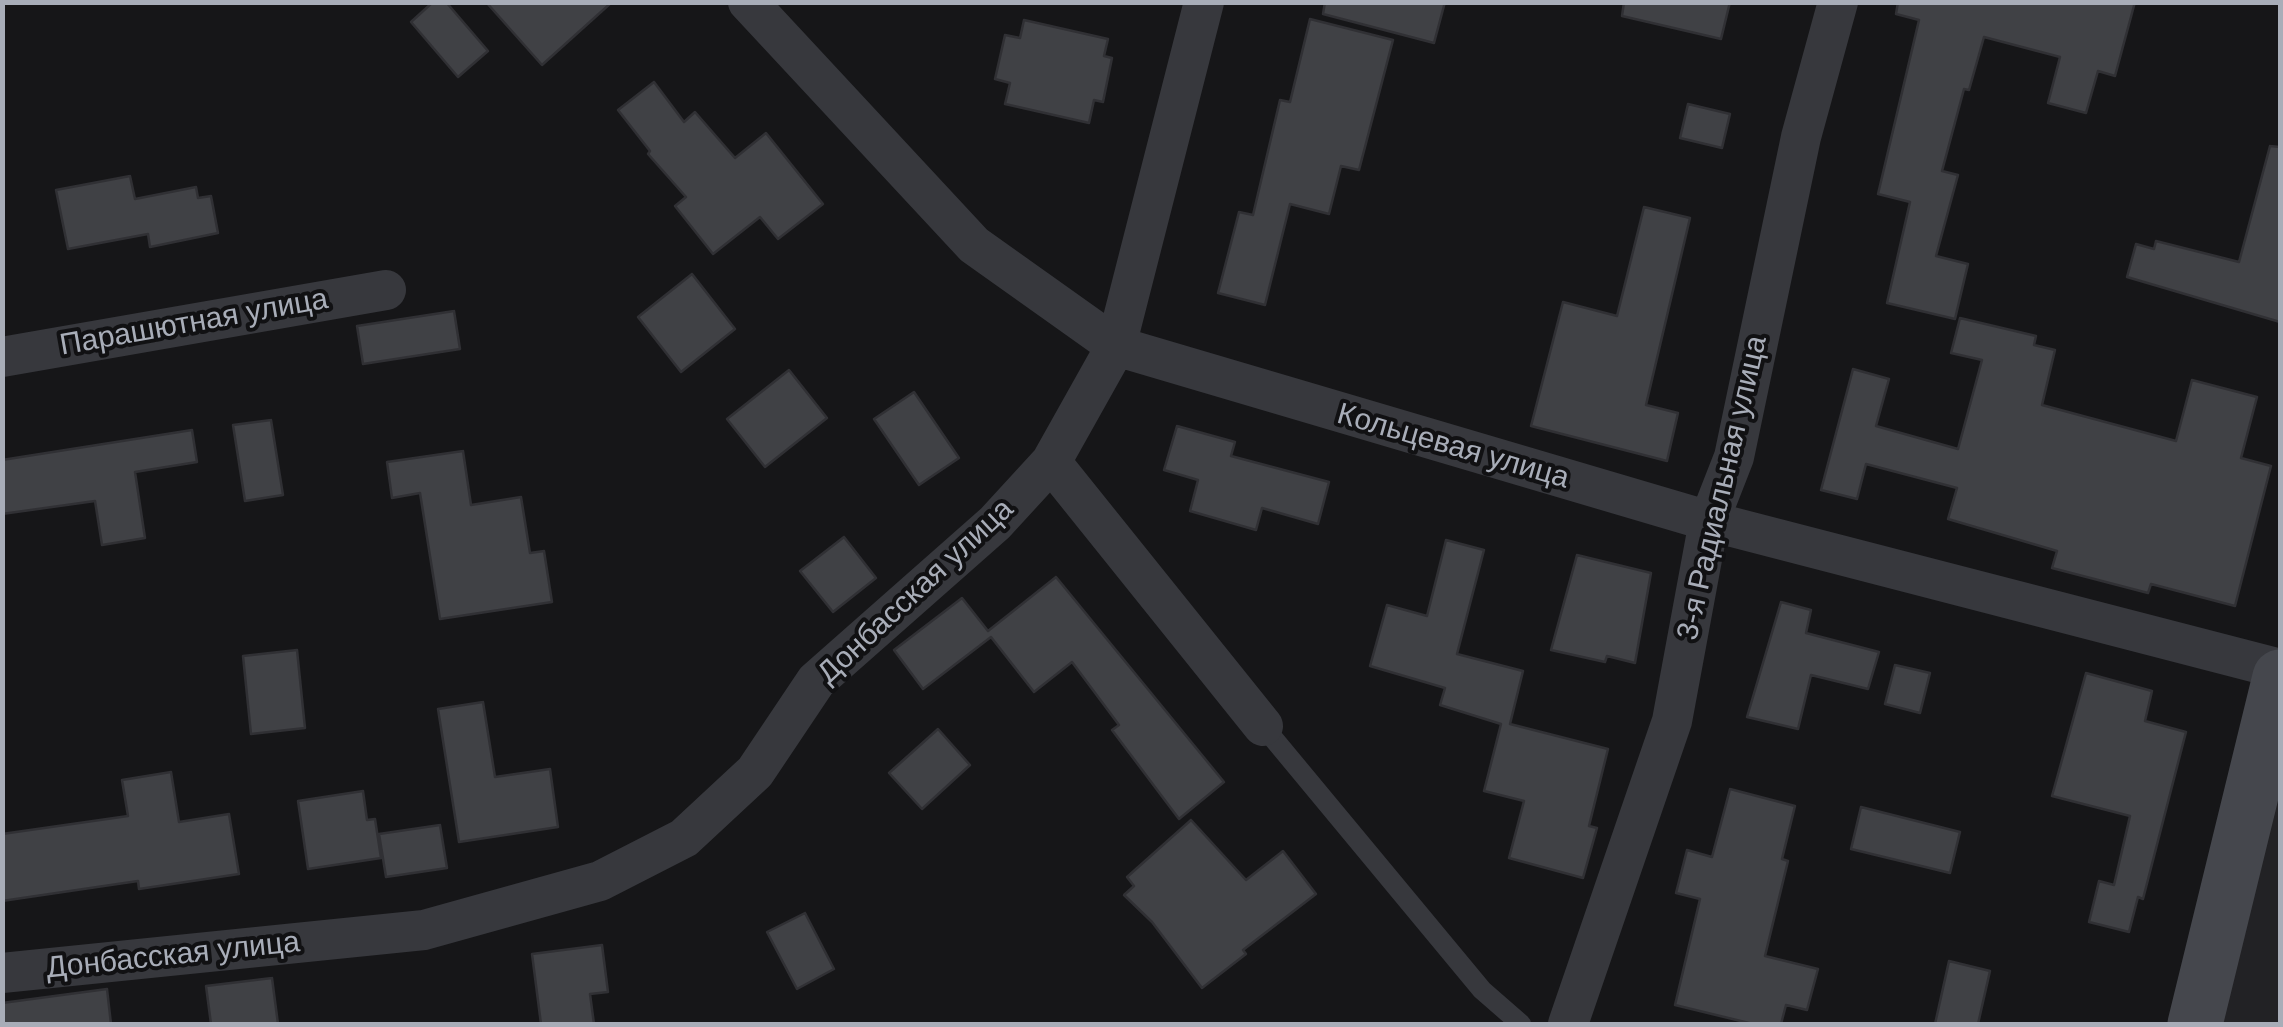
<!DOCTYPE html>
<meta charset="utf-8">
<style>
body{margin:0}
#map{position:relative;width:2283px;height:1027px;overflow:hidden;background:#161618;font-family:Arial,sans-serif}
canvas{display:block}
.frame{position:absolute;inset:0;border:5px solid #a8adb8;pointer-events:none}
</style>
<div id="map">
<canvas width="2283" height="1027"></canvas>
<div class="frame"></div>
</div>
<script>
const context = document.querySelector('canvas').getContext('2d');
context.lineJoin = 'round';
function fill(path, color) { context.fillStyle = color; context.fill(path, 'evenodd'); }
const toPath = rows => new Path2D(rows.map(r => 'M' + r).join(''));
function strokePath(path, color, width, dash) { context.strokeStyle = color; context.lineWidth = width; context.lineCap = dash ? 'butt' : 'round'; context.setLineDash(dash || []); context.stroke(path); }
function write(font, color, halo, rows, align = 'center') {
  context.font = font + ' Arial,sans-serif'; context.lineWidth = 8; context.setLineDash([]); context.textBaseline = 'middle'; context.strokeStyle = halo; context.fillStyle = color; for (const [text, x, y, turn = 0] of rows) {
    context.save(); context.translate(x, y); context.rotate((+turn || 0) * Math.PI / 180); context.textAlign = isNaN(turn) ? turn : align; if (halo) context.strokeText(text, 0, 0); context.fillText(text, 0, 0); context.restore();
  }
}
fill(toPath([
 [2280,744,2280,1024,2211,1024]
]), '#222225');
const building = toPath([
 [433,2,446,2,488,51,458,77,411,22,433,2],
 [486,2,612,2,542,65,486,2],
 [1325,2,1445,2,1434,43,1323,14,1325,2],
 [1624,2,1730,2,1721,39,1622,16,1624,2],
 [1898,2,2135,2,2115,76,2098,71,2086,113,2048,103,2060,57,1984,37,1969,90,1964,89,1942,171,1958,175,1936,256,1968,264,1955,319,1887,303,1910,202,1878,194,1919,20,1896,14,1898,2],
 [1310,19,1393,40,1359,170,1341,166,1329,214,1290,204,1265,305,1218,293,1239,212,1253,215,1280,100,1290,102,1310,19],
 [1024,20,1108,39,1104,56,1112,58,1103,102,1094,100,1089,123,1005,104,1010,83,995,79,1005,35,1020,38,1024,20],
 [654,82,684,122,695,112,735,158,766,133,823,204,778,239,760,217,713,254,675,206,686,197,648,154,650,151,618,110,654,82],
 [1688,104,1730,114,1722,148,1680,138,1688,104],
 [2270,146,2280,147,2280,322,2127,277,2136,244,2154,249,2156,241,2239,262,2270,146],
 [130,176,135,199,196,187,198,198,211,196,218,233,150,247,148,234,68,249,56,190,130,176],
 [1644,207,1690,218,1646,405,1678,413,1667,461,1531,426,1563,302,1617,316,1644,207],
 [692,274,735,329,681,372,638,317,692,274],
 [454,311,460,349,363,364,357,326,454,311],
 [1960,318,2036,336,2034,345,2055,350,2042,405,2176,441,2192,380,2257,397,2241,458,2271,466,2235,606,2151,584,2148,593,2052,568,2057,551,1948,519,1957,488,1866,464,1857,499,1821,490,1853,369,1889,379,1876,426,1958,449,1982,360,1951,353,1960,318],
 [789,370,827,418,765,467,727,419,789,370],
 [914,392,959,458,919,485,874,419,914,392],
 [271,420,283,495,245,501,233,425,271,420],
 [1177,426,1235,442,1231,456,1329,482,1318,524,1262,508,1256,530,1190,511,1198,480,1164,470,1177,426],
 [192,430,197,462,135,472,145,538,102,545,95,501,2,514,2,460,192,430],
 [463,451,471,505,521,497,530,553,544,551,552,602,440,619,420,493,392,498,387,462,463,451],
 [844,537,876,578,833,612,800,571,844,537],
 [1446,540,1484,550,1457,654,1523,671,1510,724,1608,749,1589,826,1597,828,1583,878,1509,858,1524,801,1484,791,1501,724,1440,705,1445,688,1370,666,1387,605,1427,616,1446,540],
 [1577,555,1651,573,1635,663,1607,656,1605,662,1551,650,1577,555],
 [1056,577,1224,782,1179,819,1112,730,1119,725,1072,662,1034,692,991,637,923,689,894,650,962,598,988,631,1056,577],
 [1781,602,1811,610,1806,633,1879,652,1868,689,1811,675,1798,729,1747,717,1781,602],
 [297,650,305,728,251,734,243,656,297,650],
 [1895,665,1930,673,1920,713,1885,704,1895,665],
 [2086,673,2152,691,2145,721,2186,732,2143,899,2138,897,2129,932,2089,922,2099,881,2114,885,2130,816,2052,796,2086,673],
 [483,702,495,777,550,769,558,827,459,842,438,709,483,702],
 [938,729,970,765,922,809,889,773,938,729],
 [171,772,179,822,229,814,239,874,139,889,138,881,2,901,2,834,128,816,122,780,171,772],
 [1730,789,1795,806,1782,859,1788,861,1765,956,1818,969,1807,1010,1786,1005,1781,1024,1753,1024,1675,1005,1700,899,1676,893,1687,850,1712,857,1730,789],
 [363,791,367,820,375,819,381,858,308,869,298,801,363,791],
 [1861,807,1960,832,1950,873,1851,849,1861,807],
 [1191,820,1246,880,1283,851,1316,894,1243,950,1246,954,1202,988,1152,922,1124,895,1134,886,1127,877,1191,820],
 [440,825,447,868,386,877,379,834,440,825],
 [805,913,834,969,797,989,767,932,805,913],
 [602,945,608,992,590,994,594,1024,541,1024,532,954,602,945],
 [1949,961,1990,971,1978,1024,1935,1024,1949,961],
 [272,978,278,1024,211,1024,206,986,272,978],
 [107,989,111,1024,2,1024,2,1003,107,989]
]);
fill(building, '#404145');
strokePath(building, '#303034', 2.5);
strokePath(toPath([
 [1263,726,1482,990,1521,1024]
]), '#37383d', 20);
strokePath(toPath([
 [748,2,974,245,1116,346,1709,521,2280,669],
 [2,357,386,290],
 [1051,462,1263,726],
 [2,973,424,930,600,881,684,838,755,772,816,681,995,523,1051,462,1116,346,1204,2],
 [1568,1024,1672,721,1709,521,1734,457,1801,137,1838,2]
]), '#37383d', 40);
strokePath(toPath([
 [2195,1024,2280,677]
]), '#45474d', 55);
write('30px', '#a8adb8', '#111113', [
 ["Парашютная улица",194,323,-10],
 ["Кольцевая улица",1453,447,16],
 ["3-я Радиальная улица",1723,488,-77],
 ["Донбасская улица",916,592,-43],
 ["Донбасская улица",173,956,-6]
]);
</script>
